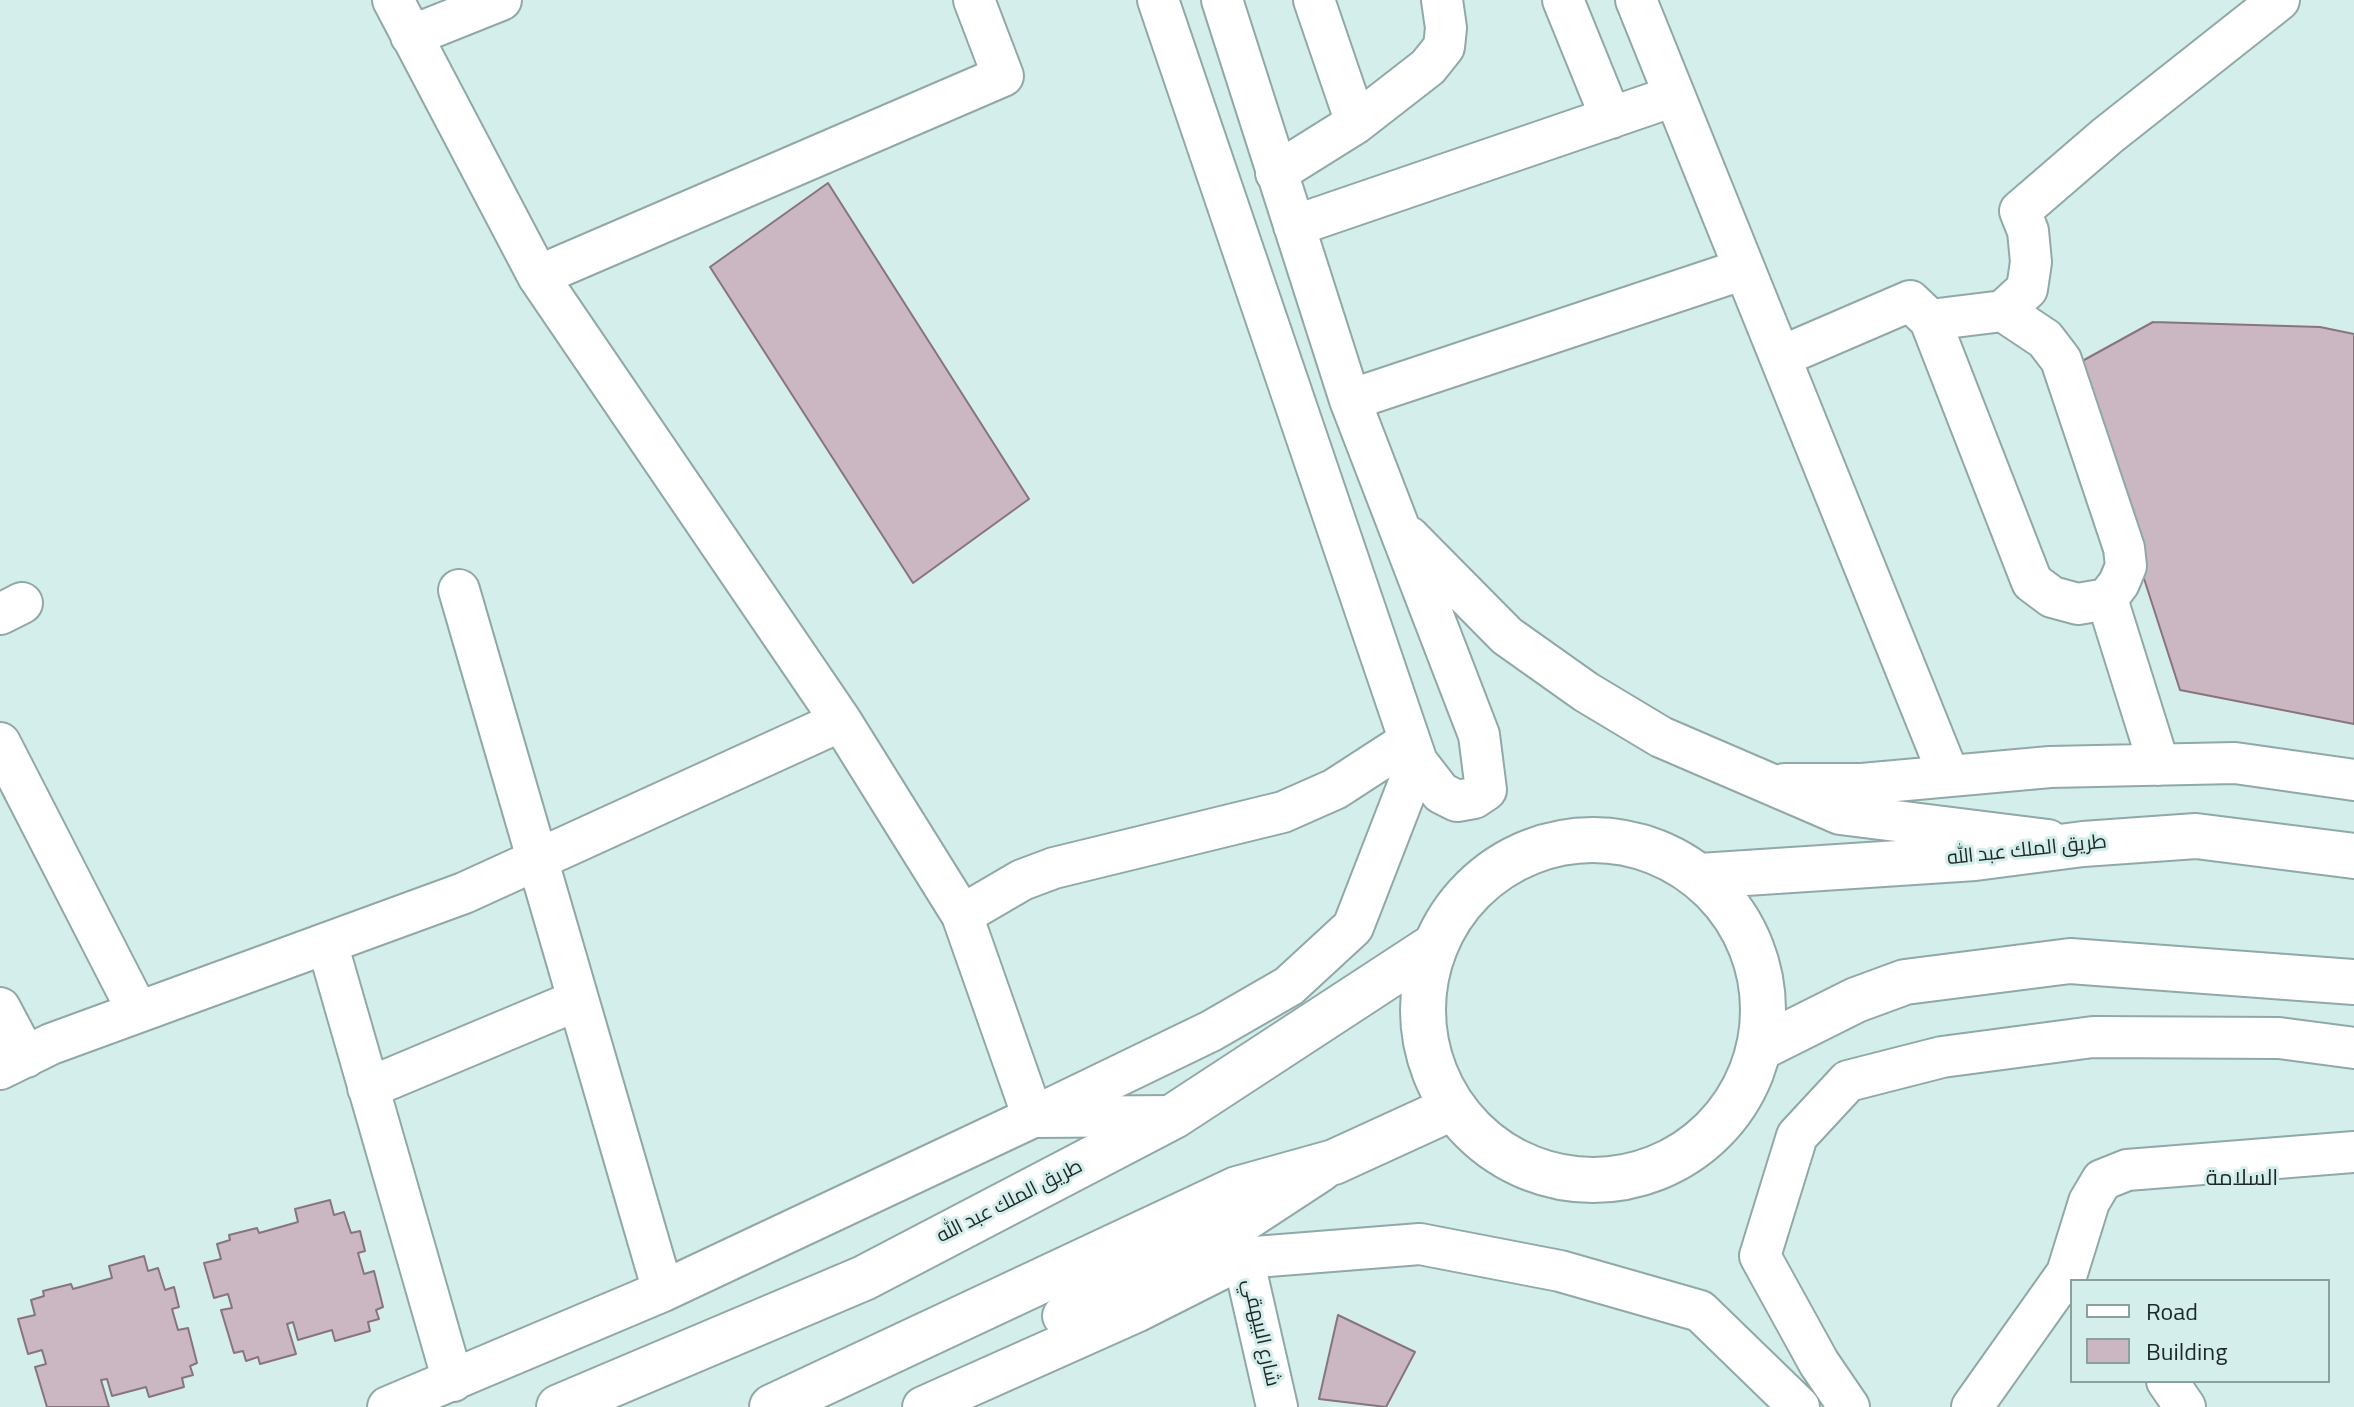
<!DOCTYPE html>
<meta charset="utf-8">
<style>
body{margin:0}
#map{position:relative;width:2354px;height:1407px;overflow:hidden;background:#d4eeec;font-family:"Titillium Web",sans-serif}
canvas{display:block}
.legend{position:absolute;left:2070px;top:1279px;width:260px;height:104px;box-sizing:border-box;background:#d4eeec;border:2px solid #8b9f9d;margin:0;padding:10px 14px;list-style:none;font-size:24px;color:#1e2827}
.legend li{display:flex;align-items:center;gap:16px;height:40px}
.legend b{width:40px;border:2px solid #8b9f9d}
</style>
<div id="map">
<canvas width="2354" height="1407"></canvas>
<ul class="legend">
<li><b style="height:10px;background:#fff"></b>Road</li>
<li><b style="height:22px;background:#cbb7c1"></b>Building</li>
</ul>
</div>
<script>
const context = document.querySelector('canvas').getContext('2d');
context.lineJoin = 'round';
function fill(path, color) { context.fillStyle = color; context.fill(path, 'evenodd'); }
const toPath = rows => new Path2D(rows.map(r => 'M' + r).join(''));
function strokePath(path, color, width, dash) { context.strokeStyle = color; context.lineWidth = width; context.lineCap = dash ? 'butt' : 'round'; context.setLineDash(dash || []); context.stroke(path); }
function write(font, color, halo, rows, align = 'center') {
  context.font = font + ' "Titillium Web",Cairo,sans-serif'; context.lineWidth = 6; context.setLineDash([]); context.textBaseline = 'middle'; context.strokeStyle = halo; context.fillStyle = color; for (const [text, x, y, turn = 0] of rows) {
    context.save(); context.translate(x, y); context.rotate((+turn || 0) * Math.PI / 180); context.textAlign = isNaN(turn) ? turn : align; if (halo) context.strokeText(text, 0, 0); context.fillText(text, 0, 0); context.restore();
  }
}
const building = toPath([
 [828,183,1029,499,913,583,710,267,828,183],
 [2153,322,2320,327,2354,334,2354,724,2180,690,2075,365,2153,322],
 [330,1200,334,1215,344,1212,351,1233,360,1231,365,1251,358,1253,364,1274,374,1271,383,1307,376,1310,379,1319,368,1322,370,1331,335,1341,332,1330,298,1340,293,1322,287,1324,296,1354,260,1364,258,1357,246,1361,243,1351,234,1353,221,1310,232,1308,228,1294,214,1298,204,1263,221,1259,217,1244,230,1240,229,1235,257,1228,259,1233,298,1222,295,1209,330,1200],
 [144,1256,148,1271,158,1268,165,1290,174,1287,179,1307,172,1309,178,1330,188,1328,197,1363,190,1366,193,1375,182,1378,184,1387,149,1397,146,1387,112,1396,107,1379,101,1380,109,1407,47,1407,35,1367,46,1364,42,1350,28,1354,18,1319,35,1315,31,1300,44,1296,43,1291,71,1284,73,1289,112,1278,109,1266,144,1256],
 [1338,1315,1415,1352,1386,1407,1319,1399,1338,1315]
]);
fill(building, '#cbb7c1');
strokePath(building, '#87747d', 2);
const minor = toPath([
 [393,0,538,276,841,721,962,915,1033,1117,1211,1031,1289,986,1353,927,1417,762],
 [1158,0,1417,762,1441,793,1457,801,1474,798,1486,790,1479,735,1350,400,1222,0],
 [1314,0,1356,123],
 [1563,0,1611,118],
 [1636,0,1949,776],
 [411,36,501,0],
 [1276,173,1356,123,1428,67,1444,47,1446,28,1442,0],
 [1294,226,1674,96],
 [538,276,1003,76,974,0],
 [2003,311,2045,339,2061,360,2124,548,2126,566,2119,583,2107,599,2159,765],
 [1930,320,2032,582,2052,597,2078,604,2107,599],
 [1780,357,1910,301,1930,320,2003,311,2027,289,2031,262,2028,231,2020,211,2107,136,2279,0],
 [1350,400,1744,269],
 [1409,537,1507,636,1586,692,1661,737,1840,814,2048,840],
 [459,590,663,1291],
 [0,614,22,603],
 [0,743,138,1012],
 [1784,784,1862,784,2050,767,2235,763,2354,780],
 [962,915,1022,880,1054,868,1283,812,1335,789,1409,741],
 [327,943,453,1381],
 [0,1008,26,1057],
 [0,1069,51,1044,464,893,841,721],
 [368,1088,578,1000],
 [1243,1258,1277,1407],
 [1063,1316,1214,1241,1321,1171],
 [2167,1381,2185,1407],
 [388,1407,663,1291,1033,1117,1174,1116],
 [923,1407,1136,1312,1243,1258,1420,1244,1560,1271,1700,1311,1799,1407],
 [1849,1407,1819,1363,1760,1256,1797,1136,1848,1081,1942,1057,2093,1037,2279,1038,2354,1048],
 [1972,1407,2067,1273,2089,1202,2102,1180,2127,1170,2354,1152]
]);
const major = toPath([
 '1423 1010a170 170 0 1 1 340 0a170 170 0 1 1-340 0Z',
 [1700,876,1975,858,2083,844,2196,836,2354,856],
 [1760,1048,1856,1000,1905,982,2070,961,2354,982],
 [559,1407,864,1278,1174,1116,1434,946],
 [772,1407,1237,1189,1334,1162,1452,1108]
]);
strokePath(minor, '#90a8a7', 44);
strokePath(major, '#90a8a7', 48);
strokePath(minor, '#fff', 40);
strokePath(major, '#fff', 44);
write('20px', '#1e2827', '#d4eeec', [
 ["طريق الملك عبد الله",2027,851,-6],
 ["طريق الملك عبد الله",1010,1202,-27],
 ["شارع البيهقي",1260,1333,77]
]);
write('22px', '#1e2827', '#d4eeec', [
 ["السلامة",2242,1180]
]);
</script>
